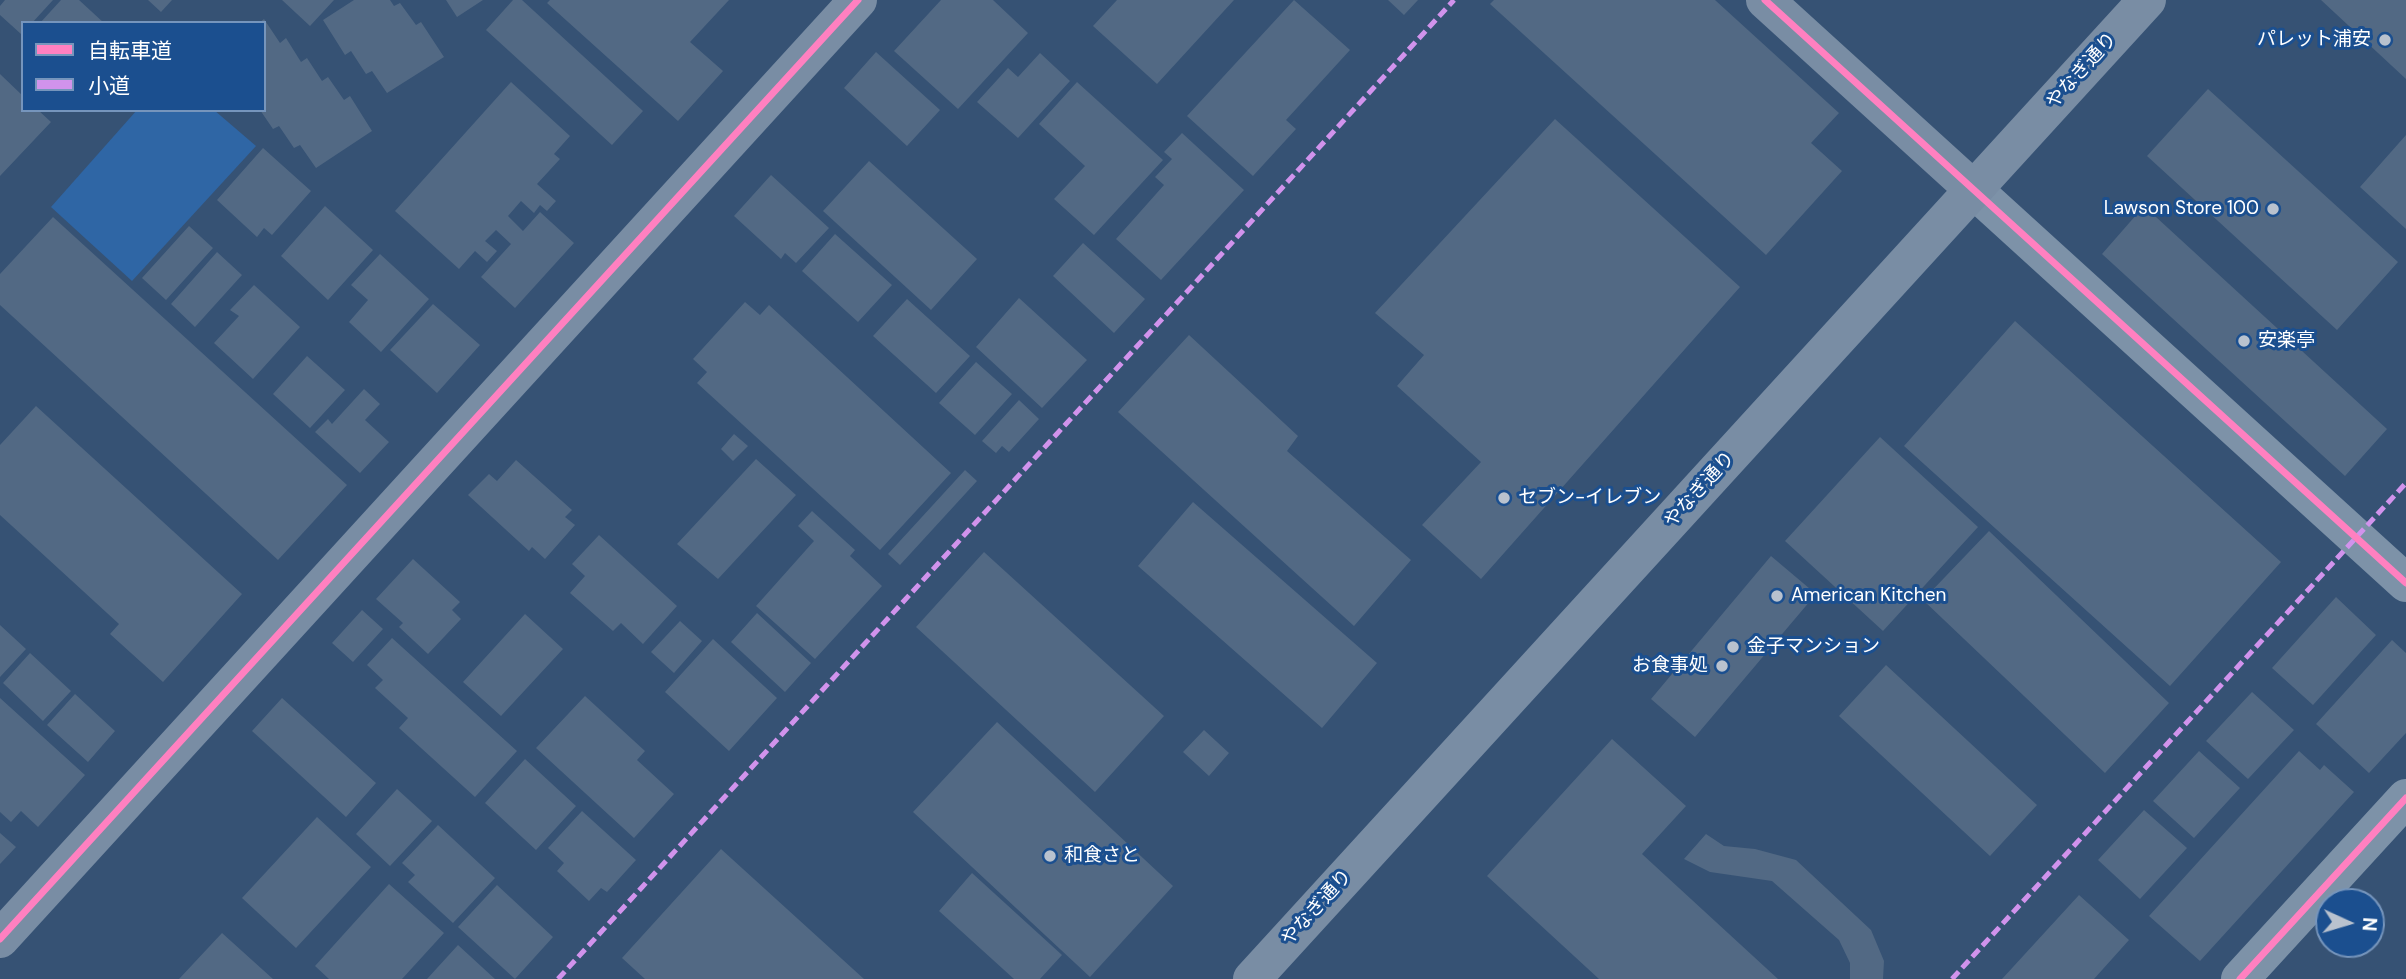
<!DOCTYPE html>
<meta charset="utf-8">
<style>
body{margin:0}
#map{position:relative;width:2406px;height:979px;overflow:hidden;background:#365274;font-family:"DM Sans","Noto Sans JP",sans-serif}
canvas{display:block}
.legend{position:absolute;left:21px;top:21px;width:245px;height:91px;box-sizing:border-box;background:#1b4f8f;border:2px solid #7695bc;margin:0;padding:9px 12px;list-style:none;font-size:21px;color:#fff}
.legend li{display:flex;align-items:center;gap:14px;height:35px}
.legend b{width:35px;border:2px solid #7695bc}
.north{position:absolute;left:2315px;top:888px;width:70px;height:70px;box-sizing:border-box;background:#1b4f8f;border:2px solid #7695bc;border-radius:50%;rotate:94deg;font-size:19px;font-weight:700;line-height:28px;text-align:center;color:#fff}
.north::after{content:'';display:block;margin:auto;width:24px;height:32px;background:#b9c2ce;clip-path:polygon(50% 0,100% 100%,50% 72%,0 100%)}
</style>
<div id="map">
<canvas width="2406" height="979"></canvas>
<ul class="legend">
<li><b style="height:9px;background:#ff80c0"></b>自転車道</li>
<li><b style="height:9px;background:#d193ec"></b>小道</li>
</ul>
<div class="north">N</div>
</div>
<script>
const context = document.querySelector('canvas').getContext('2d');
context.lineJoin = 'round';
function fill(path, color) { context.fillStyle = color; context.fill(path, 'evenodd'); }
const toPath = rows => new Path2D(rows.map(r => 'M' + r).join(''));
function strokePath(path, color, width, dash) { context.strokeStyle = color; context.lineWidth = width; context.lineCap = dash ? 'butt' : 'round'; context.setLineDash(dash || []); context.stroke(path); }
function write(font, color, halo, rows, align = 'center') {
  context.font = font + ' "DM Sans","Noto Sans JP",sans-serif'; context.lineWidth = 6; context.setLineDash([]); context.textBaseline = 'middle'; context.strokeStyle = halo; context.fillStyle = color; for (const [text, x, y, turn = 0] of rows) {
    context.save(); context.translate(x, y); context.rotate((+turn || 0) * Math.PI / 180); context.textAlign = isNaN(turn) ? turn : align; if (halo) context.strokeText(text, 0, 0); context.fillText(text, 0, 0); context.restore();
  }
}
fill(toPath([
 [137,110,214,110,256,146,132,281,51,207]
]), '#2f66a5');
fill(toPath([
 [5,0,53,0,32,23,23,23,21,34,0,15,0,6],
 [61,0,79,0,104,23,40,23],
 [148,0,172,0,161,12],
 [282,0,334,0,310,26],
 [354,0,390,0,394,6,400,3,416,25,421,22,444,57,387,93,372,71,366,74,351,51,345,55,323,20],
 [446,0,483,0,457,17],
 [513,0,522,0,643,111,612,145,486,30],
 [550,0,729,0,690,42,723,71,678,121,547,3],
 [941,0,993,0,1028,33,958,109,894,51],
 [1117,0,1234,0,1157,84,1093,26],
 [1294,0,1350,50,1286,120,1296,129,1253,176,1187,116],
 [1388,0,1418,0,1404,15],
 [1494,0,1715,0,1839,113,1811,143,1842,171,1766,255,1490,4],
 [2321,0,2406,0,2406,79],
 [264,19,280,43,286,38,301,62,307,58,322,81,328,77,344,100,350,96,372,131,316,168,300,145,294,148,279,126,273,129,260,110,264,110,264,23,259,23],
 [876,52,940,110,907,146,844,88],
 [1040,53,1070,81,1018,138,977,102,1008,68,1018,77],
 [0,74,23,96,23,110,38,110,51,122,0,176],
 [511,82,570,136,554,154,560,159,537,184,556,201,547,211,540,205,534,213,521,201,508,216,523,231,540,212,574,243,515,308,481,277,511,244,496,230,485,241,497,251,487,262,475,251,459,269,395,211],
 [1077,82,1163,160,1094,235,1054,199,1085,166,1039,124],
 [2208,89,2398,262,2337,330,2147,156],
 [1555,119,1740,287,1481,579,1422,525,1481,462,1397,386,1424,355,1375,313],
 [1182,133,1244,190,1161,280,1116,239,1164,185,1155,177,1172,159,1164,152],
 [2406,135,2406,229,2360,187],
 [263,148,311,191,272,235,264,228,257,237,217,200],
 [869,161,977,259,931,310,823,211],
 [771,175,829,228,796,263,785,253,781,259,734,216],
 [325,206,373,250,328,300,281,256],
 [2144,206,2387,429,2345,476,2102,254],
 [53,217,347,485,278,560,0,305,0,274],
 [189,226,213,248,166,300,142,278],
 [835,234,892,285,858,322,802,271],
 [1083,243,1145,299,1114,333,1053,276],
 [217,252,242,275,195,327,171,304],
 [380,254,429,299,381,352,349,322,368,300,351,285],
 [254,285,300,327,253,379,214,343,239,316,230,310],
 [1019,298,1087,360,1042,408,976,347],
 [907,299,970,356,936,393,873,336],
 [745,302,760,315,769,305,951,473,880,550,697,383,707,372,693,359],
 [433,304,480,345,437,393,390,350],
 [2015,321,2281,562,2170,686,1904,446],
 [1189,335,1298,436,1287,451,1411,560,1354,626,1118,412],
 [307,356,345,390,310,428,273,394],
 [976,362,1012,394,975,435,939,403],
 [364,389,380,404,365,420,389,442,360,473,315,432,328,419,332,424],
 [1019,400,1039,419,1009,452,1002,446,996,453,982,441],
 [36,406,242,594,163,682,110,634,119,624,0,515,0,445],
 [734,434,748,446,733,461,721,449],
 [1880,437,1978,527,1883,631,1785,541],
 [756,459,796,495,718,579,677,544],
 [516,460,572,510,565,517,575,525,545,559,532,547,529,551,468,495,489,474,497,481],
 [965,470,977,481,900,565,888,554],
 [1193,502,1377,663,1322,728,1138,566],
 [812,511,855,550,850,556,882,586,815,659,756,606,814,541,798,526],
 [1989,531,2169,703,2105,773,1923,600],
 [599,535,677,606,643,644,621,623,613,631,570,593,585,576,572,564],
 [984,552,1164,716,1095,792,916,627],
 [1771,556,1816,594,1695,737,1651,699],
 [413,559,460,602,452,610,461,619,428,654,399,627,403,623,376,599],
 [2336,597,2376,635,2313,705,2272,668],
 [362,610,383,629,353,662,332,643],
 [757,613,811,663,785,692,731,642],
 [525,614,563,649,501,716,463,682],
 [680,621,702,641,674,673,651,652],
 [0,625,26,649,0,677],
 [392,638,517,751,475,797,399,728,408,718,375,688,383,680,367,665],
 [713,639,777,698,729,751,665,692],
 [2392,640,2406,653,2406,733,2369,773,2316,724],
 [30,653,71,691,43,721,3,683],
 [1886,665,2037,805,1990,856,1839,716],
 [2252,692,2294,730,2248,779,2206,741],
 [75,694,115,731,88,762,47,725],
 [585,696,645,751,637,760,674,794,634,838,536,748],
 [0,698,85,775,38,827,21,811,11,822,0,812],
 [282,698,376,783,346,817,252,731],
 [997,722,1173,886,1090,977,913,812],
 [1204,730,1229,753,1209,776,1183,752],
 [1612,739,1686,806,1642,854,1778,979,1599,979,1487,876],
 [2199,751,2240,788,2194,838,2153,801],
 [2299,751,2320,770,2324,765,2354,792,2200,961,2149,916],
 [525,759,576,806,536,850,485,803],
 [397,789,432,821,390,866,356,834],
 [2144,810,2187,848,2140,899,2098,860],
 [582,811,636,860,607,892,601,888,589,901,557,871,564,863,548,848],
 [317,817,371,867,296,948,242,898],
 [438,825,495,878,453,923,408,882,415,875,402,863],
 [0,833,16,847,0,864],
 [1706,834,1724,846,1755,849,1796,860,1871,930,1884,961,1883,979,1850,979,1850,963,1839,940,1772,881,1710,872,1684,859],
 [721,849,864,979,645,979,622,958],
 [972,873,1062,955,1040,979,1014,979,939,911],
 [389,884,444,933,402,979,329,979,315,966],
 [497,885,553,937,515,979,458,927],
 [2079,895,2129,940,2094,979,2002,979],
 [222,933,273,979,179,979],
 [458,945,495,979,427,979]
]), '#526984');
strokePath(toPath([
 [1974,190,2406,583],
 [2240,979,2406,798]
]), '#7d92a8', 38);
strokePath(toPath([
 [1765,0,1974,190],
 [0,939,858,0],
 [1252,979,2147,0]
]), '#798da4', 38);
strokePath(toPath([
 [558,979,1454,0],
 [1952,979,2406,483]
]), '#d193ec', 5, [10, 5]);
strokePath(toPath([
 [1765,0,2406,583],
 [0,939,858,0],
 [2240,979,2406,798]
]), '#ff80c0', 7);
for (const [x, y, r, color] of [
 [2385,40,7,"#b9c2ce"],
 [2273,209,7,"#b9c2ce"],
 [2244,341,7,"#b9c2ce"],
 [1504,498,7,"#b9c2ce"],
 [1777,596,7,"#b9c2ce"],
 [1733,647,7,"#b9c2ce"],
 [1722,666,7,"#b9c2ce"],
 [1050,856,7,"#b9c2ce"]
]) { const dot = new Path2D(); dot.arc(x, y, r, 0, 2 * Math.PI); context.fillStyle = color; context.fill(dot); strokePath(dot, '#1b4f8f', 2.5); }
write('19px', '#fff', '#1b4f8f', [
 ["パレット浦安",2371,40,"right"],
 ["Lawson Store 100",2259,209,"right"],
 ["安楽亭",2258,341],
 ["セブン-イレブン",1518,498],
 ["American Kitchen",1791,596],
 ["金子マンション",1747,647],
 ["お食事処",1708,666,"right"],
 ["和食さと",1064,856]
], 'left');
write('19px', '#fff', '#1b4f8f', [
 ["やなぎ通り",2082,71,-48],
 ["やなぎ通り",1700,490,-48],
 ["やなぎ通り",1317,908,-48]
]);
</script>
